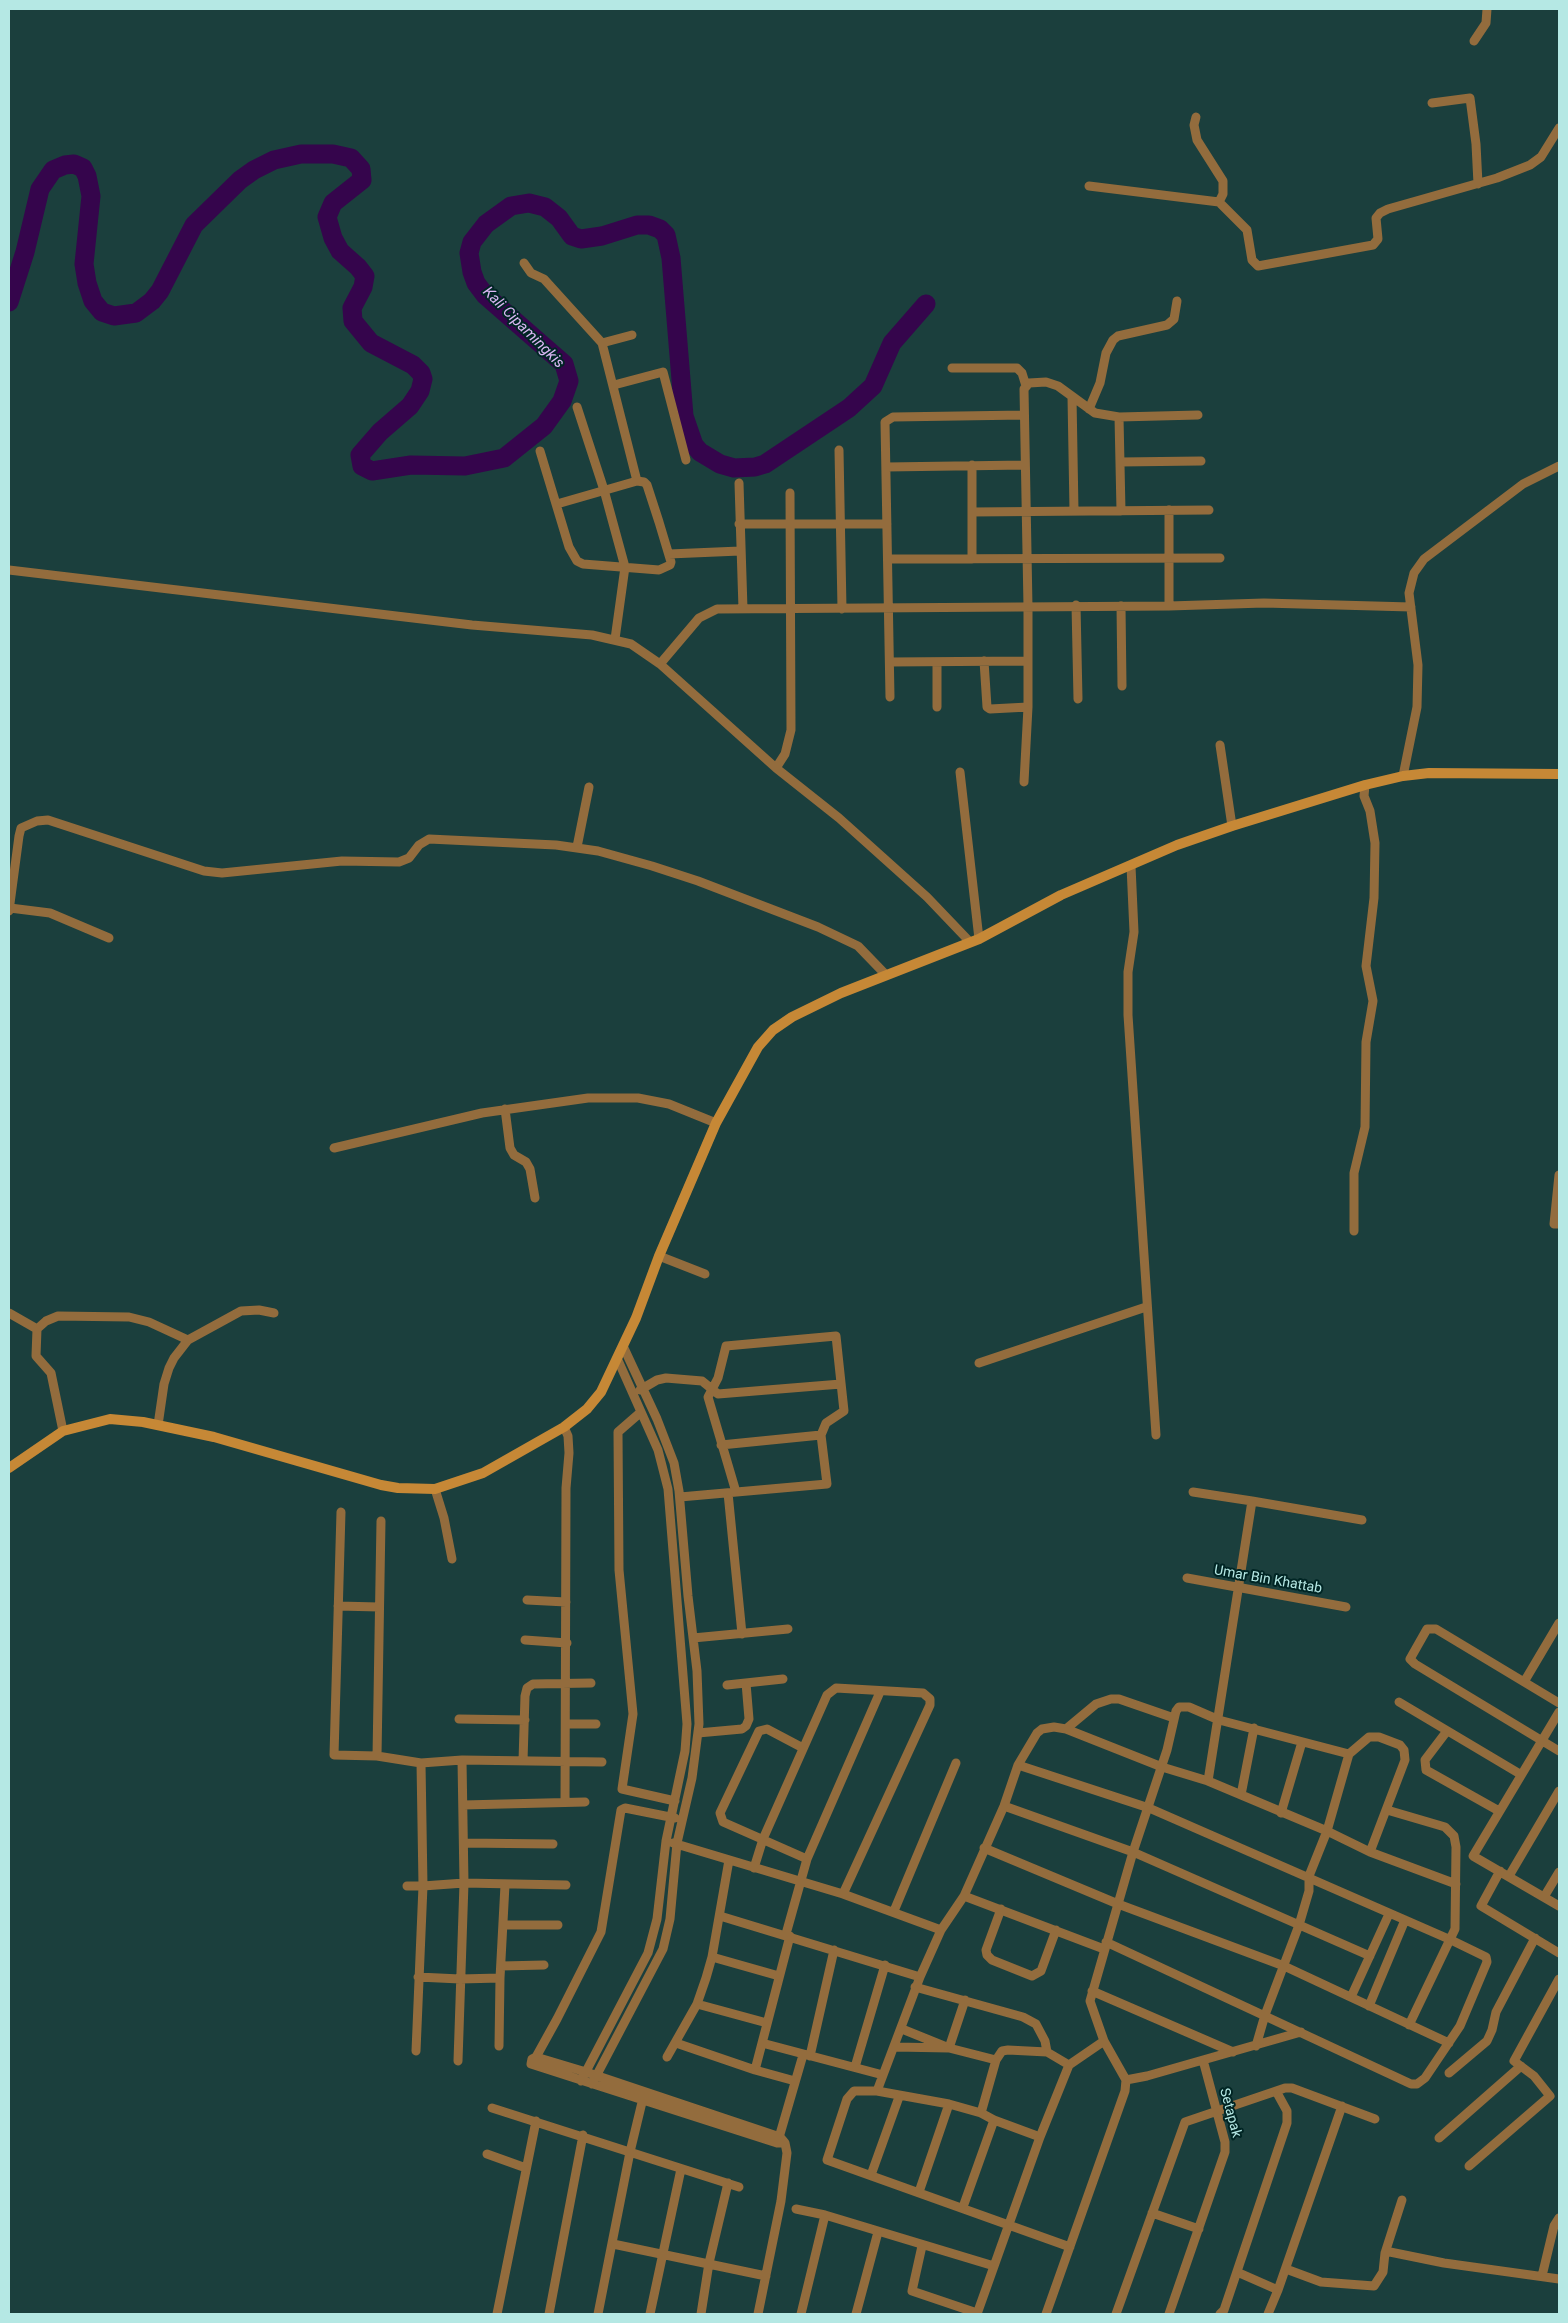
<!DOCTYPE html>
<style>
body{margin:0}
#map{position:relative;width:1568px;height:2323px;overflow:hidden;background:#1b3f3d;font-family:Roboto,sans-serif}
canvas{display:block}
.frame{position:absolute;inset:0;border:10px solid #b5e8e4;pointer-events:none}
</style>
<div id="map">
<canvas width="1568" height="2323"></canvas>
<div class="frame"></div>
</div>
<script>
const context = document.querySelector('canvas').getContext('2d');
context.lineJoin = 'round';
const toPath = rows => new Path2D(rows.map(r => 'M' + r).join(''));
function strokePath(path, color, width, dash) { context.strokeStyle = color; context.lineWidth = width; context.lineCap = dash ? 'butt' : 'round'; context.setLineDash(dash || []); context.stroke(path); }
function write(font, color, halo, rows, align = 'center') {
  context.font = font + ' Roboto,sans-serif'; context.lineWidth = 4; context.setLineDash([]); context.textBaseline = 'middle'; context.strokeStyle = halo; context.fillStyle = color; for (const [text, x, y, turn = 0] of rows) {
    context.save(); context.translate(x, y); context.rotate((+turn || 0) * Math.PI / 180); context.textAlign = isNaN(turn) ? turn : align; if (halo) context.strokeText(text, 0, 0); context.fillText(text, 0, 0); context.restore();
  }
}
strokePath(toPath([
 [9,302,25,252,40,189,53,170,65,165,74,164,83,168,87,176,91,196,84,264,87,283,93,301,102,312,114,316,136,313,152,301,160,291,194,225,240,180,254,170,274,160,301,154,333,154,351,158,361,169,362,180,333,203,327,217,333,238,340,251,358,267,365,276,363,287,352,308,353,321,371,343,413,365,421,373,423,379,420,391,410,406,380,432,360,455,362,466,372,471,411,465,465,466,504,458,544,426,562,401,569,381,564,364,485,295,476,283,472,272,469,253,472,242,486,224,511,206,529,203,545,207,559,218,572,236,581,239,602,236,637,225,649,225,660,229,666,235,671,258,684,416,694,445,700,452,720,464,734,468,755,467,765,464,849,408,873,386,892,343,926,304]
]), '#35054c', 19);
strokePath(toPath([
 [1474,41,1486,23,1487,9],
 [1432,103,1470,98,1476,144,1478,184],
 [1196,117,1194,125,1197,140,1223,181,1223,194,1219,202],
 [1089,186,1219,202,1247,230,1252,260,1258,266,1373,245,1378,239,1376,218,1380,213,1388,209,1497,178,1530,165,1541,157,1559,128],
 [524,263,531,273,544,279,602,343,637,481],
 [602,343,632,335],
 [952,368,1017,368,1022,373,1026,386],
 [614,385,663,372,686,460],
 [1072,397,1074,511],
 [577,407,604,490,625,567,615,639],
 [1089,409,1100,383,1106,353,1113,340,1118,336,1167,325,1174,319,1177,301],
 [1119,417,1121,511],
 [839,450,842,609],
 [540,451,569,547,577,561,583,564,659,570,670,565,671,562,659,522,647,485,644,482,637,481,557,504],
 [1120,462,1201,461],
 [972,465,972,559],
 [886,467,1025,465],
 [739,483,743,609],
 [972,512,1209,510],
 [739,524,887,524],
 [669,554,740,551],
 [888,559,1220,558],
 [9,570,472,625,592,635,631,644,660,664,776,768,839,818,927,897,970,942],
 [1076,605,1078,699],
 [1121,606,1122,686],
 [1169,606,1169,510],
 [984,661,987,707,990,709,1028,707],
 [890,662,1027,661],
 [937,662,937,707],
 [660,664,699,618,717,609,1169,606,1264,603,1411,607],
 [890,697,885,422,893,417,1024,415],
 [1220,745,1232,826],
 [776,768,785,754,791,730,790,493],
 [960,772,979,939],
 [1403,776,1417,707,1418,665,1409,593,1414,573,1424,559,1523,484,1559,466],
 [1024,782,1028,707,1028,607,1024,389,1029,383,1046,382,1058,386,1095,413,1119,417,1198,415],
 [577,847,589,787],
 [1131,866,1134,932,1128,972,1128,1015,1156,1435],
 [10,908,50,913,109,938],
 [9,911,19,836,21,828,37,821,48,820,204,871,222,873,342,861,399,862,409,858,419,845,429,839,556,845,598,851,652,866,698,881,818,927,858,946,886,975],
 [505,1109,510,1148,514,1155,526,1162,530,1169,535,1198],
 [334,1148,482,1113,588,1098,638,1098,669,1104,716,1123],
 [1559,1175,1554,1224,1559,1224],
 [1354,1231,1354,1173,1365,1127,1366,1042,1373,1001,1366,966,1374,898,1375,843,1370,811,1364,796,1365,785],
 [659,1256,705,1274],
 [9,1313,37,1329,36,1356,51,1373,63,1431],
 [37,1329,46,1321,58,1316,129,1317,149,1322,188,1340],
 [979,1363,1146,1307],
 [640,1390,657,1380,666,1378,702,1381,718,1394,841,1384],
 [641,1412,618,1432,619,1570,633,1714,622,1789,675,1801],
 [158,1425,164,1384,169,1368,174,1358,188,1340,241,1311,259,1310,274,1313],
 [564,1427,568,1436,569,1453,566,1488,565,1802],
 [721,1445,821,1435],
 [435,1489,444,1518,452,1559],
 [1193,1492,1252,1501],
 [728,1493,742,1634],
 [680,1497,827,1484,821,1435,826,1423,844,1411,836,1336,726,1346,718,1378,708,1397,736,1492],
 [341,1512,334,1755,377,1756,421,1763],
 [1187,1578,1346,1607],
 [527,1600,566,1602],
 [338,1606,379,1607],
 [693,1638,788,1629],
 [525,1640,567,1643],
 [1524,1682,1559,1623],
 [727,1685,783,1679],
 [1399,1702,1520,1774],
 [1559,1703,1436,1629,1427,1629,1410,1659,1415,1664,1559,1751],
 [1559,1712,1473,1856,1559,1906],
 [459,1719,525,1720],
 [566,1724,596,1724],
 [1066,1729,1096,1704,1111,1699,1119,1699,1174,1718],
 [1447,1731,1425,1760,1426,1770,1499,1811],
 [698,1733,742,1729,746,1726,749,1719,746,1683],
 [803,1748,767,1729,759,1731,720,1813,723,1822,807,1859],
 [377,1756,381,1521],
 [523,1761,525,1696,527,1688,533,1684,591,1683],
 [1018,1765,1149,1808,1451,1940,1486,1957,1487,1962,1460,2026,1425,2078,1417,2084,1411,2084,1106,1942],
 [1208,1781,1252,1501,1362,1520],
 [1241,1795,1254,1728],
 [463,1805,585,1802],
 [1004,1806,1133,1852,1370,1956],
 [1387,1810,1445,1827,1454,1836,1456,1847,1455,1929,1409,2025],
 [1281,1813,1302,1742],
 [675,1818,625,1808,621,1810,601,1932,557,2019,536,2057,532,2059,531,2064,777,2143,785,2143],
 [464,1843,553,1844],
 [673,1843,843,1894,941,1930],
 [984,1848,1118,1904,1284,1966,1449,2043],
 [754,1868,763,1839,827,1695,836,1688,923,1693,930,1699,930,1705,843,1894],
 [1500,1871,1481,1906,1559,1953],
 [1509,1876,1559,1791],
 [407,1886,423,1886,421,1763,462,1760,602,1762],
 [964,1896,1104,1949],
 [1544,1897,1559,1872],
 [1001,1909,986,1950,987,1955,992,1960,1032,1976,1041,1971,1056,1930],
 [894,1911,956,1763],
 [720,1916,920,1977],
 [503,1925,558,1925],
 [786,1934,807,1859,880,1692],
 [712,1957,779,1976],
 [501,1966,544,1965],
 [418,1977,460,1979,500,1978,505,1885],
 [915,1987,1023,2017,1036,2024,1045,2041,1047,2052],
 [1092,1991,1233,2052],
 [1351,1997,1389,1914],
 [697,2004,767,2023],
 [1369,2006,1405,1920],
 [902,2029,949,2048,996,2060],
 [676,2043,755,2070,795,2081],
 [762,2043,883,2075],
 [499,2046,500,1978],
 [1256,2046,1265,2015,1299,1925,1309,1891,1309,1876,1327,1831,1349,1754],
 [895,2047,949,2048,965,2000],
 [416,2051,423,1886,464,1883,566,1885],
 [810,2056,834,1950],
 [536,2057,586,2072,780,2137,785,2143,787,2153,781,2201,758,2314],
 [667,2057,697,2004,706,1978,712,1957,729,1860],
 [458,2061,464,1883,462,1760],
 [855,2067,885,1965],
 [755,2070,790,1936],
 [1449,2073,1487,2041,1492,2030,1496,2012,1535,1938],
 [1126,2080,1147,2076,1301,2032],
 [581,2081,648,1953,657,1919,666,1841,685,1751,687,1724,668,1489,658,1450,617,1358],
 [592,2084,663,1949,670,1919,677,1843,692,1778,699,1724,697,1671,688,1596,679,1491,674,1463,657,1419,623,1346],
 [877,2091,920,1977,941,1930,964,1896,1004,1806,1018,1765,1037,1733,1042,1729,1054,1727,1066,1729,1162,1767,1208,1781,1327,1831,1370,1852,1456,1884],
 [492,2108,739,2187],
 [981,2113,996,2060,1002,2051,1008,2050,1047,2052,1069,2065],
 [1040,2137,994,2120,981,2113,949,2104,877,2091,854,2091,847,2099,827,2160,1070,2247],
 [1439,2138,1521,2066],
 [778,2141,803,2055],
 [487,2154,526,2168],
 [1469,2166,1550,2096,1534,2076,1514,2061,1559,1979],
 [871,2175,899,2097],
 [919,2192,949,2104],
 [963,2207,994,2120],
 [796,2209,825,2215,994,2266],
 [1152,2213,1199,2229],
 [613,2244,766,2276],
 [922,2246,912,2291,977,2313],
 [1385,2253,1402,2200],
 [1286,2269,1321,2282,1374,2286,1383,2272,1385,2253,1390,2252,1444,2263,1559,2279],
 [1237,2272,1278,2290,1342,2106],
 [1542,2276,1554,2226,1559,2218],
 [497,2314,536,2121],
 [549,2314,583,2135],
 [598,2314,630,2152,644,2094],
 [650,2314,681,2169],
 [701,2314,709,2263,728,2183],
 [801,2314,825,2215],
 [856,2314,878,2232],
 [977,2314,1040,2137,1069,2065,1104,2041],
 [1046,2314,1125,2091,1126,2080,1104,2041,1090,2001,1133,1852,1167,1750,1176,1711,1179,1707,1189,1707,1219,1720,1349,1754,1369,1737,1379,1737,1400,1745,1404,1750,1405,1760,1370,1852],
 [1116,2314,1185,2122,1285,2088,1292,2088,1375,2119],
 [1169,2314,1225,2152,1225,2142,1203,2060],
 [1220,2314,1224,2310,1287,2123,1287,2111,1276,2091],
 [1268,2314,1278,2290]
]), '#936c3d', 9);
strokePath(toPath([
 [9,1468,63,1431,110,1419,143,1422,214,1437,381,1485,398,1488,435,1489,483,1473,564,1427,587,1409,601,1392,636,1318,659,1256,716,1123,758,1047,773,1030,792,1017,841,993,979,939,1061,895,1177,845,1232,826,1365,785,1403,776,1429,773,1559,774]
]), '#c68836', 10);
write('14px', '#b5e8e4', '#002524', [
 ["Umar Bin Khattab",1268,1580,10],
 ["Setapak",1230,2113,75]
]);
write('italic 15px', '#dab7f3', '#002524', [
 ["Kali Cipamingkis",523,328,45]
]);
</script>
